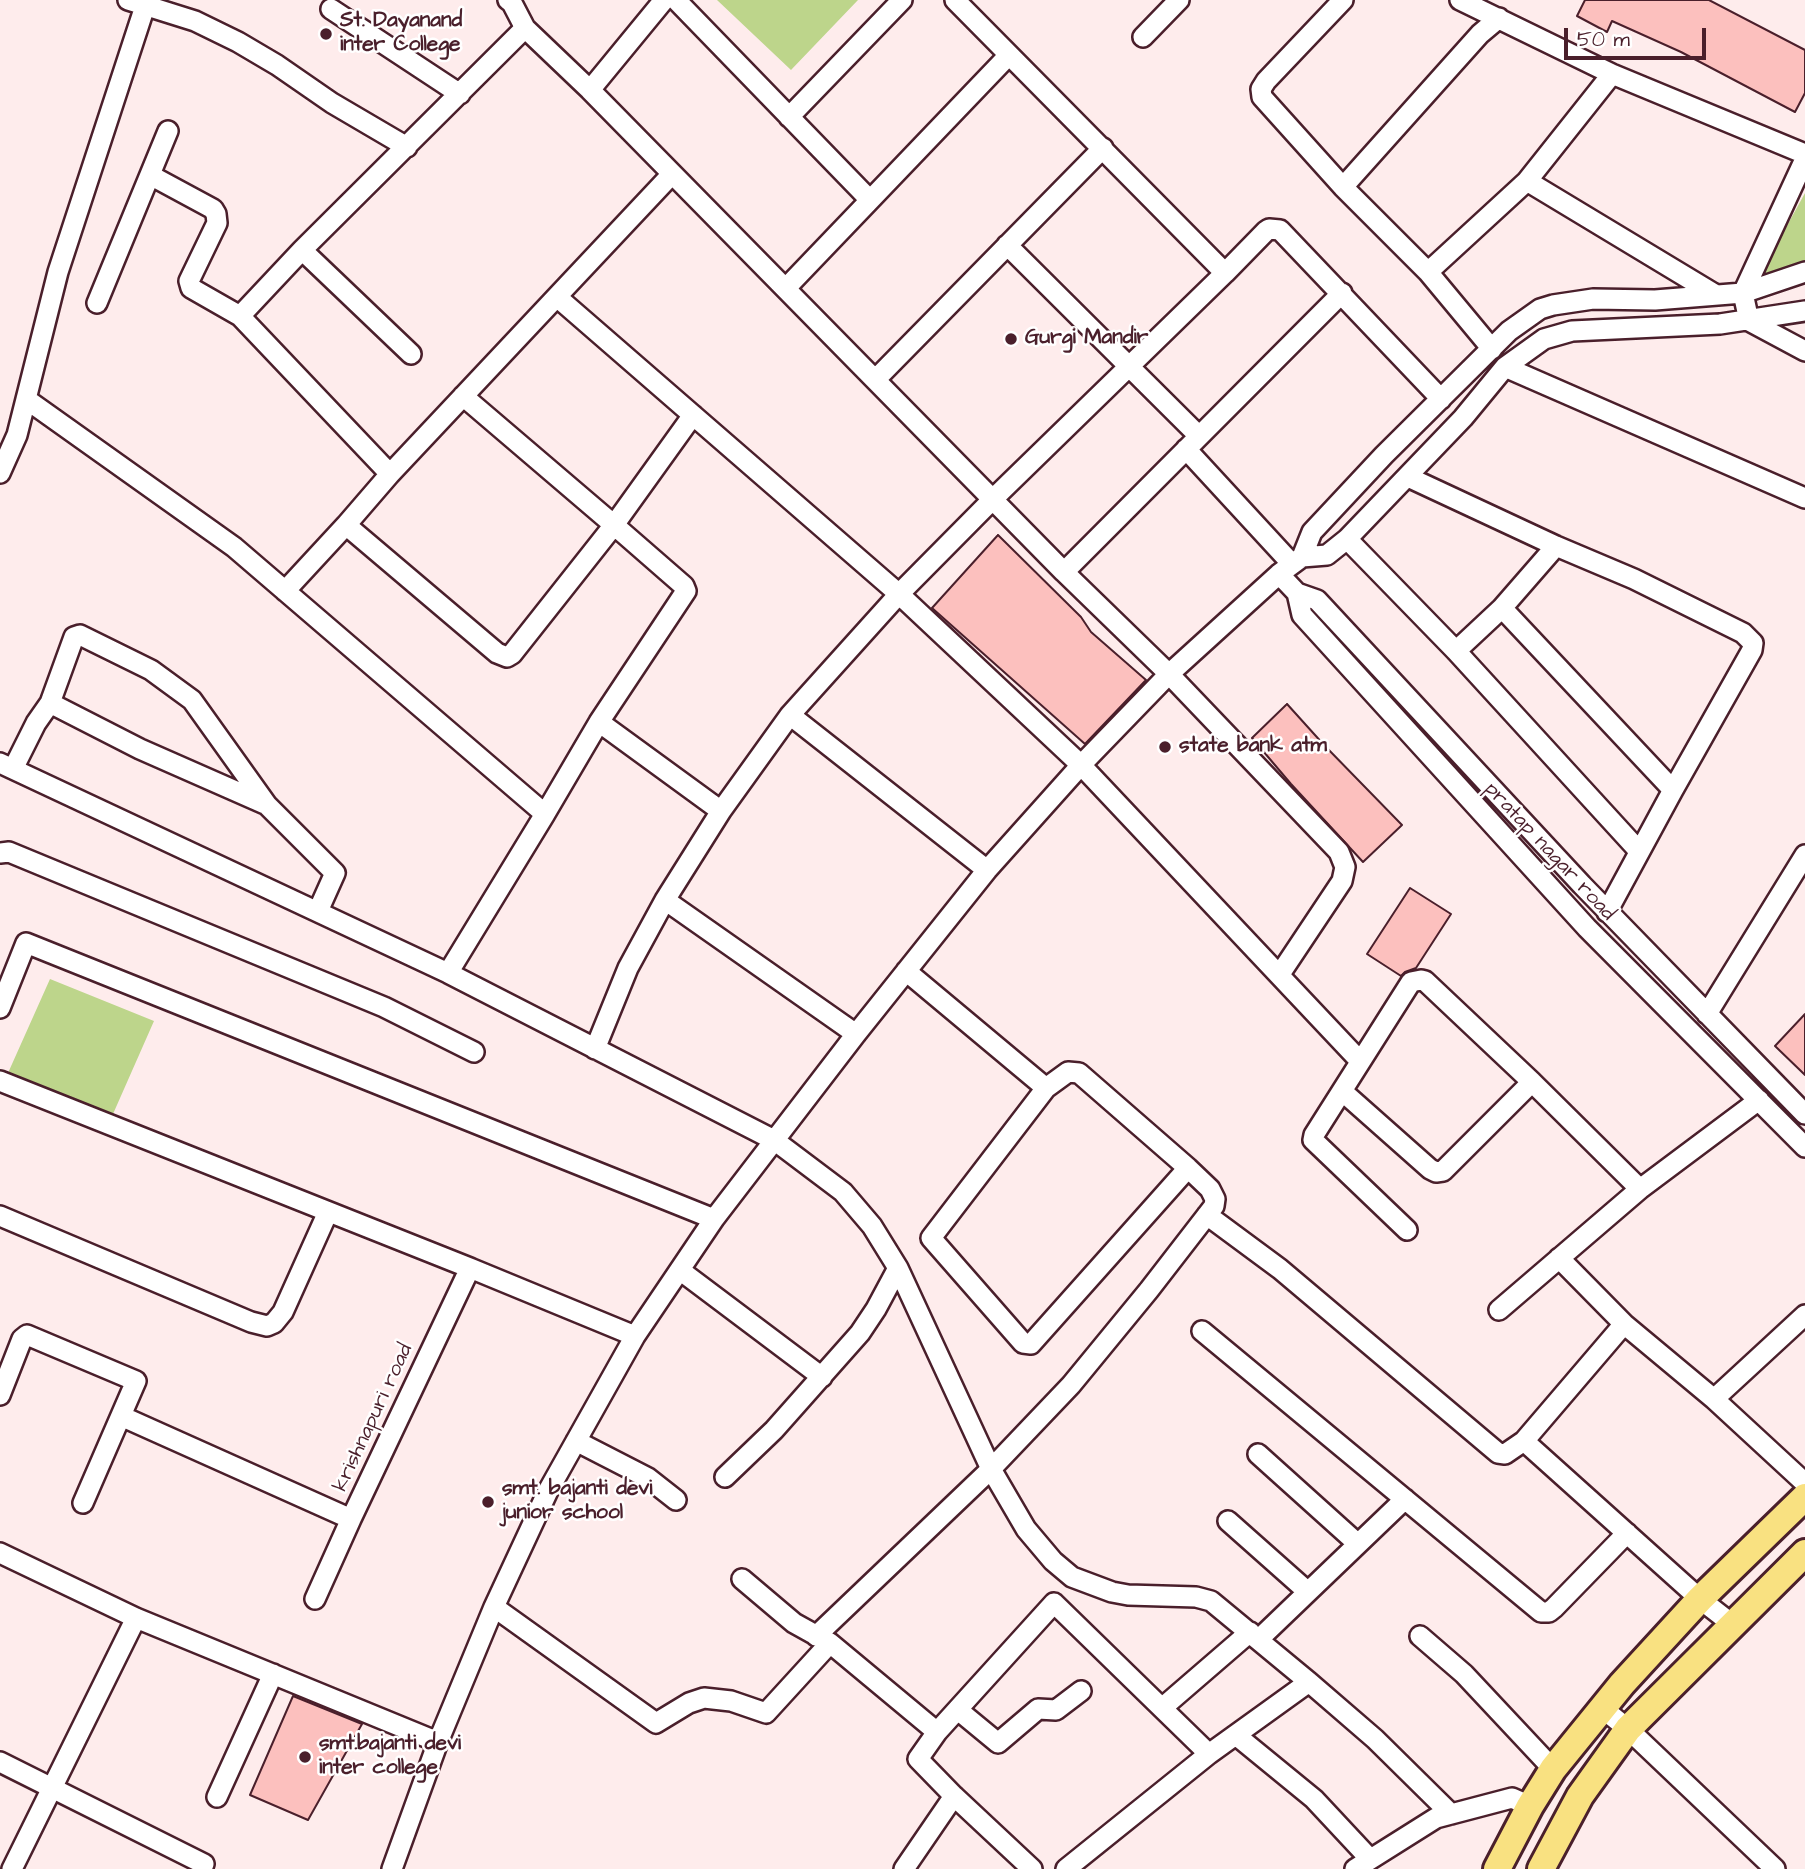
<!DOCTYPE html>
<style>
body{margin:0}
#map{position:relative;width:1805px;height:1869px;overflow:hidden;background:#feecec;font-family:"Architects Daughter",sans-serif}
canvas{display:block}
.scale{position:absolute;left:1564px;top:28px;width:142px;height:32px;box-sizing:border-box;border:4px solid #4a1f2b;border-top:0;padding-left:9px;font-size:21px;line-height:24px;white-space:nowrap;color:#4a1f2b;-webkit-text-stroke:5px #fff;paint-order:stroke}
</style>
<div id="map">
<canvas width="1805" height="1869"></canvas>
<div class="scale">50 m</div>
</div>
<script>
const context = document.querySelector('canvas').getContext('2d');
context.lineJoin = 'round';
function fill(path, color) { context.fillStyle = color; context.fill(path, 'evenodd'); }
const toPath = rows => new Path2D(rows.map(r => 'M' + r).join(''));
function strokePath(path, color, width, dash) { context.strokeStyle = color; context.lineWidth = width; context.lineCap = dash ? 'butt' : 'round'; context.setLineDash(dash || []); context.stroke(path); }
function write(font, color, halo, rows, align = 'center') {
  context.font = font + ' "Architects Daughter",sans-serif'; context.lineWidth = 5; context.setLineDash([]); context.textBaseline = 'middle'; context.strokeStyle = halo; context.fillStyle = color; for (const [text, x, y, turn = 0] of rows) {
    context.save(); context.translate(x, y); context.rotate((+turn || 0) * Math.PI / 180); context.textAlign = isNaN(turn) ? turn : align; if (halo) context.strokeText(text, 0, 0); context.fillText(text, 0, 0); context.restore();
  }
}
fill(toPath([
 [717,0,858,0,791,70],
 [1805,193,1805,267,1756,282],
 [50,979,154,1021,113,1114,8,1073]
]), '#bdd58b');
const building = toPath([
 [1585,0,1709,0,1805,50,1805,93,1795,112,1681,52,1612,21,1607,32,1577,16,1585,0],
 [998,535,1081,617,1091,632,1146,680,1085,744,932,608,998,535],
 [1287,704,1324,745,1402,825,1363,862,1291,784,1252,738,1287,704],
 [1410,888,1451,914,1416,968,1405,972,1401,976,1367,954,1410,888],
 [1805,1014,1805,1075,1775,1046,1805,1014],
 [293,1696,362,1724,308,1820,250,1795,293,1696]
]);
fill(building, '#fcc0be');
strokePath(building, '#4a1f2b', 2);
const minor = toPath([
 [128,0,195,21,238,42,277,65,332,103,407,147],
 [508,0,512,3,525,28,590,90],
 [664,0,590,90,1064,572,1169,674,1339,852,1345,867,1342,881,1280,974],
 [676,0,870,200],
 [1343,0,1266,81,1261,89,1262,97,1343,187,1428,272,1492,349],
 [1460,0,1612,74,1805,154],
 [331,9,460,94],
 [1143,37,1179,0],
 [789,117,902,0],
 [1805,159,1743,293,1749,321,1805,351],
 [150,175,213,209,216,214,217,223,189,281,191,288,240,316,390,474,672,174],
 [1527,181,1716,295],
 [1343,187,1480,34,1499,18],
 [1007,245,1199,436],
 [302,250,411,354],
 [1428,272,1527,181,1612,74],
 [1225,273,1266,231,1269,229,1280,230,1441,399],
 [786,288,1009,55],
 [557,297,899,594,993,499,1225,273,955,0],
 [97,303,168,131],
 [240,316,302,250,525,28],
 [1505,367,1805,498],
 [876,379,1103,148],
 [463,396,614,525,684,586,686,591,599,722,545,814],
 [26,399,234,547,545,814,448,973],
 [1186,449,1292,564],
 [0,473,17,435,58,272,147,0],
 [390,474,346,525,497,653,507,657,512,654,614,525,693,415],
 [1408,477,1556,546,1634,579,1743,633,1753,643,1752,650,1673,790,1607,912],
 [1347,539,1456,651,1639,851],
 [1302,557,1312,532,1384,455,1509,331,1540,309,1553,305,1593,299,1655,300,1743,293,1805,272],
 [1302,557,1327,555,1347,539,1463,418,1505,367,1544,339,1572,331,1720,324,1805,311],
 [1064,572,1342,293],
 [1279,574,1297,593,1302,615,1587,928,1805,1147],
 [285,591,346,525],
 [1297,593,1317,600,1582,885,1805,1114],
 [1502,608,1673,790],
 [1456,651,1502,608,1556,546],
 [50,703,140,749,265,804],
 [790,715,987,870],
 [599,722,721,811,790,715,899,594,1081,765,1360,1061],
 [0,763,448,973,774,1140,843,1192,872,1226,898,1268,991,1469,1026,1529,1053,1561,1072,1577,1112,1592,1128,1595,1196,1597,1211,1601,1309,1682,1375,1739,1451,1814],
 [13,769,36,723,50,703,74,637,80,635,151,670,192,700,267,805,335,873,318,911],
 [0,853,9,852,384,1007,474,1052],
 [665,900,856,1034],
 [906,971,1046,1088],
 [0,1008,26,943,714,1219],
 [1707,1014,1805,855],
 [595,1049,628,968,665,900,721,811],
 [0,1081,470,1268],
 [1342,1091,1430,1169,1436,1172,1443,1171,1532,1082],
 [1207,1215,1280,1269,1498,1453,1505,1454,1524,1441],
 [0,1216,251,1322,267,1326,274,1323,283,1312,328,1212],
 [1407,1230,1313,1140,1314,1135,1411,982,1421,980,1425,981,1532,1082,1640,1189,1759,1100],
 [1559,1258,1624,1324],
 [681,1271,822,1377],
 [1499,1310,1640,1189],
 [1202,1331,1541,1612,1549,1612,1554,1608,1627,1533],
 [0,1395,22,1339,27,1335,136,1381,83,1503],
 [1714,1399,1805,1315],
 [121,1416,351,1519,470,1268,635,1336],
 [576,1441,648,1478,676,1500],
 [1258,1454,1358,1544],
 [725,1477,774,1430,860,1333,876,1309,898,1268],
 [1228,1521,1308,1592],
 [0,1553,136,1618,438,1742],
 [742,1579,794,1623,830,1643,937,1732],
 [315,1599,351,1519],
 [494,1607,656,1723,689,1703,704,1698,731,1701,766,1713,830,1643],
 [1732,1624,1700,1599,1524,1441,1624,1324,1714,1399,1805,1483],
 [816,1636,991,1469,1071,1385,1149,1290,1214,1206,1215,1199,1210,1189,1188,1168,1079,1073,1068,1072,1046,1088,931,1238,1023,1343,1031,1344,1188,1168],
 [1420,1636,1464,1674,1553,1769],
 [1259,1639,1405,1499],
 [1162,1708,1250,1632],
 [1602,1708,1628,1729,1775,1869],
 [958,1710,998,1743,1038,1709,1056,1710,1081,1691],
 [1237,1736,1314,1799,1370,1859],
 [0,1762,204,1864],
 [217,1797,273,1674],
 [12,1869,136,1618],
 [392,1869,438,1742,494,1607,548,1491,635,1336,714,1219,856,1034,987,870,1081,765,1169,674,1279,574,1302,557],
 [904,1869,954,1796],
 [1032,1869,954,1796,918,1759,937,1732,1054,1603,1209,1754],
 [1066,1869,1209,1754,1309,1682],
 [1355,1869,1436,1818,1512,1798,1530,1806]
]);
const major = toPath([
 [1497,1869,1530,1806,1553,1769,1622,1684,1700,1599,1805,1497],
 [1541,1869,1580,1796,1628,1729,1805,1553]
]);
strokePath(minor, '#4a1f2b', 24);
strokePath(major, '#4a1f2b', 32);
strokePath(minor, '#fff', 19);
strokePath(major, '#f9e181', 26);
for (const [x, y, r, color] of [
 [326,34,7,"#4a1f2b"],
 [1011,339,7,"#4a1f2b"],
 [1165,747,7,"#4a1f2b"],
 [488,1502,7,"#4a1f2b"],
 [305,1757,7,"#4a1f2b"]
]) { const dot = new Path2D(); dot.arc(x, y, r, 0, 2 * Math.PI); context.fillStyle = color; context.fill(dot); strokePath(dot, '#fff', 2.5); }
write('bold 21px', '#4a1f2b', '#fff', [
 ["St. Dayanand",340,22],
 ["inter College",340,46],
 ["Gurgi Mandir",1025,339],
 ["state bank atm",1179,747],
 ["smt. bajanti devi",502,1490],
 ["junior school",502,1514],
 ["smt.bajanti devi",319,1745],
 ["inter college",319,1769]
], 'left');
write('21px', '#4a1f2b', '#fff', [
 ["pratap nagar road",1549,852,47],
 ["krishnapuri road",374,1418,-65]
]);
</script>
